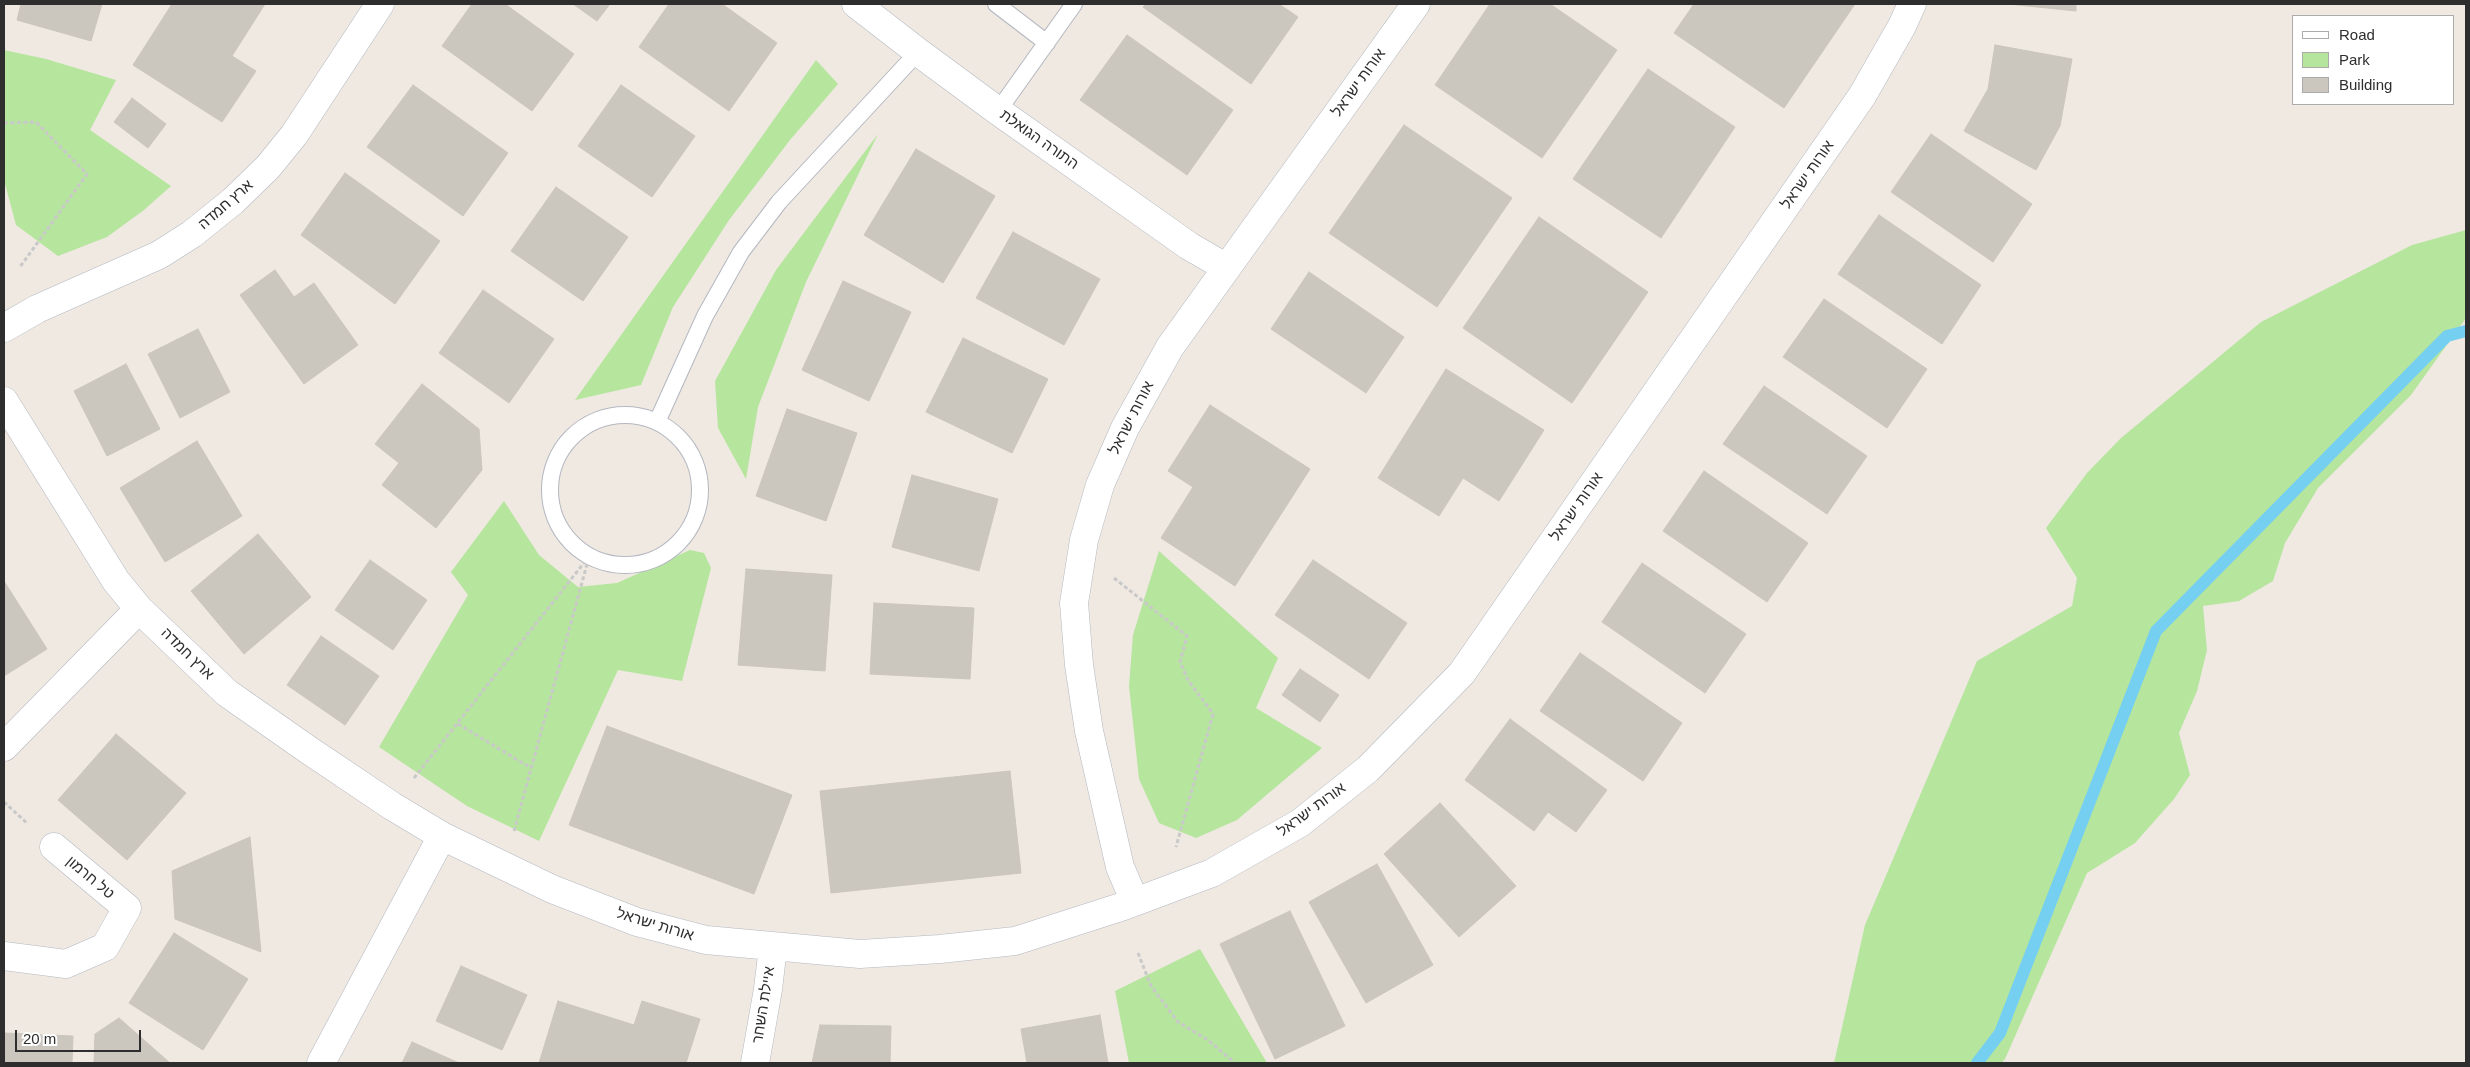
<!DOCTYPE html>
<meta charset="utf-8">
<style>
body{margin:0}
#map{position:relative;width:2470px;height:1067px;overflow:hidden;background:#efe9e1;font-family:Arial,sans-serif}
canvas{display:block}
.frame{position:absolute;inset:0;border:5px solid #2e2e2e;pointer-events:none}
.legend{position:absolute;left:2292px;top:15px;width:162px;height:90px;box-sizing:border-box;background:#fff;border:1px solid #ababab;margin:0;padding:6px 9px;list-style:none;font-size:15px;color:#2e2e2e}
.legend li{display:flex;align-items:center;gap:10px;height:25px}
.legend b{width:25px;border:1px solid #ababab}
.scale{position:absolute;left:15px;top:1030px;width:126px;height:22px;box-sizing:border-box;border:2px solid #2e2e2e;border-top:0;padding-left:6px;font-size:15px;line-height:18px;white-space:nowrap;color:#2e2e2e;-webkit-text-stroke:4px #fff;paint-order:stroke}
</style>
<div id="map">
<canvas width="2470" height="1067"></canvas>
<div class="frame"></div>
<ul class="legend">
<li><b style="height:6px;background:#fff"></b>Road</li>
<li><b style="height:14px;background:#b6e59e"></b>Park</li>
<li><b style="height:14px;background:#cbc7bf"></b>Building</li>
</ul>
<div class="scale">20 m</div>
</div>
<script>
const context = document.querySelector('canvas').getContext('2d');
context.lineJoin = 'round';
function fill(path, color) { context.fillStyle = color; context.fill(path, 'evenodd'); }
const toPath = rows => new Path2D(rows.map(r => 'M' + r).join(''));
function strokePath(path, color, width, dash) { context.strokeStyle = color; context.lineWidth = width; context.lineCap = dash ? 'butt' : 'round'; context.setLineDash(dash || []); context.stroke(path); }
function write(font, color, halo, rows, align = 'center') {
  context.font = font + ' Arial,Heebo,sans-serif'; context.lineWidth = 4; context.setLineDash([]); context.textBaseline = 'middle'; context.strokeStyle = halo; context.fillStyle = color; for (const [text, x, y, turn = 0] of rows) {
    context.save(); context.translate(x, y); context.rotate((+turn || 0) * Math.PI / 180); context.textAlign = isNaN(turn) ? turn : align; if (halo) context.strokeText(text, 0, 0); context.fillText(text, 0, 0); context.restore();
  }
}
fill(toPath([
 [4,50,46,59,116,80,90,130,171,186,144,210,107,237,58,256,16,225,4,180],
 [816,60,838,84,790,140,729,220,673,307,641,385,575,400],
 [878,134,806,282,758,407,746,479,718,428,715,381,776,270],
 [2466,230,2466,318,2411,395,2318,488,2285,543,2273,581,2239,601,2203,606,2207,650,2197,691,2179,733,2190,775,2174,799,2135,843,2087,873,2005,1059,2001,1063,1834,1063,1865,925,1977,661,2072,606,2077,578,2046,528,2087,473,2121,438,2261,322,2412,245],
 [504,501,539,555,578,587,617,583,690,550,704,553,711,568,682,681,618,670,539,841,467,806,379,747,468,595,451,572],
 [1159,551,1278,658,1256,708,1322,748,1237,820,1196,838,1159,823,1139,779,1129,686,1133,635],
 [1200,949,1267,1063,1129,1063,1115,991]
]), '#b6e59e');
strokePath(toPath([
 [1977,1063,2000,1033,2156,631,2447,336,2466,331]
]), '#75cff0', 12);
const building = toPath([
 [21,4,102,4,91,41,17,20,21,4],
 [172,4,265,4,232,56,256,71,222,122,133,65,172,4],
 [472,4,505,4,574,54,532,111,442,46,472,4],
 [573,4,610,4,597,21,573,4],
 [669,4,722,4,777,43,729,111,639,47,669,4],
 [1146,4,1279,4,1298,17,1251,84,1143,7,1146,4],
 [1490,4,1550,4,1617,50,1542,158,1435,85,1490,4],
 [1694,4,1855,4,1784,108,1674,33,1694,4],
 [2008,4,2076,4,2076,11,2008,4],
 [1127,35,1233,110,1187,175,1080,100,1127,35],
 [1995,45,2072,59,2060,126,2036,170,1964,131,1988,89,1995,45],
 [1648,69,1735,127,1661,238,1573,179,1648,69],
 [413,85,508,153,463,216,367,147,413,85],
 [621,85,695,136,652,197,578,146,621,85],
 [132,98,166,124,148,148,114,122,132,98],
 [1404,125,1512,198,1437,307,1329,233,1404,125],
 [1931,134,2032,204,1993,262,1891,192,1931,134],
 [916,149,995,196,943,283,864,235,916,149],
 [345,173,440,241,395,304,301,235,345,173],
 [556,187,628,237,583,301,511,251,556,187],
 [1879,215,1981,285,1942,344,1838,274,1879,215],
 [1539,217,1648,292,1572,403,1463,328,1539,217],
 [1013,232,1100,279,1064,345,976,298,1013,232],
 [275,270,294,297,314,283,358,345,304,384,240,295,275,270],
 [1309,272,1404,337,1366,393,1271,329,1309,272],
 [843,281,911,312,869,401,802,370,843,281],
 [483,290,554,339,509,403,439,353,483,290],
 [1824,299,1927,369,1887,428,1783,357,1824,299],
 [198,329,230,392,180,418,148,354,198,329],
 [963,338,1048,379,1012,453,926,412,963,338],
 [126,364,160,429,107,456,74,391,126,364],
 [1446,369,1544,430,1499,501,1463,478,1439,516,1378,478,1446,369],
 [422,384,479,429,482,470,436,528,382,485,399,463,375,444,422,384],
 [1764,386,1867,456,1827,514,1723,444,1764,386],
 [1210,405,1310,469,1235,586,1161,538,1193,487,1168,471,1210,405],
 [787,409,857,433,826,521,756,496,787,409],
 [197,441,242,516,165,562,120,488,197,441],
 [1704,471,1808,543,1767,602,1663,531,1704,471],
 [912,475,998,499,979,571,892,547,912,475],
 [258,534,311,597,244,654,191,591,258,534],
 [370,560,427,600,393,650,335,610,370,560],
 [1313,560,1407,623,1369,679,1275,615,1313,560],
 [1642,563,1746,634,1705,693,1602,622,1642,563],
 [746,569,832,575,825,671,738,665,746,569],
 [4,581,47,649,4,676,4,581],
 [874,603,974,608,970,679,870,674,874,603],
 [321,636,379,676,345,725,287,685,321,636],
 [1580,653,1682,723,1643,781,1540,711,1580,653],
 [1300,669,1339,695,1320,722,1282,695,1300,669],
 [1510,719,1607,790,1576,832,1548,812,1534,831,1465,780,1510,719],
 [607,726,792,795,754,894,569,825,607,726],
 [116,734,186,793,127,860,58,800,116,734],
 [1010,771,1021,873,831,893,820,791,1010,771],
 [1440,803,1516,886,1459,937,1384,854,1440,803],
 [250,837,261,952,175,919,172,871,250,837],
 [1377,864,1433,965,1366,1003,1309,902,1377,864],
 [1290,911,1345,1026,1275,1059,1220,944,1290,911],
 [174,933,248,979,203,1050,129,1003,174,933],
 [461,966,527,995,502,1050,436,1021,461,966],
 [558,1001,634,1025,642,1001,700,1019,686,1063,539,1063,558,1001],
 [1100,1015,1108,1063,1027,1063,1021,1029,1100,1015],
 [119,1018,170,1063,94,1063,95,1034,119,1018],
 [820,1025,891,1026,890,1063,812,1063,820,1025],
 [4,1033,73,1036,72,1063,4,1063,4,1033],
 [412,1042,459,1063,402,1063,412,1042]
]);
fill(building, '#cbc7bf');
strokePath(building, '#cbc5ba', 1);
const service = toPath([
 [996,4,1047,43],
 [998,111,1074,4],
 '550 490a75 75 0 1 1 150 0a75 75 0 1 1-150 0Z',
 [657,422,705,316,741,252,779,202,918,52]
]);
const minor = toPath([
 [856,4,918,52,998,111,1189,246,1227,268],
 [4,328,37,309,159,255,192,234,233,201,268,167,294,135,380,4],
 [4,401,116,581,139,609,227,693,310,751,392,806,442,836],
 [4,747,139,609],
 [1135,902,1120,867,1089,731,1079,665,1074,603,1084,540,1100,485,1125,428,1170,347,1416,4],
 [4,956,66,964,105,947,127,908,54,847],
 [321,1063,442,836,552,889,637,922,706,940,860,954,940,949,1015,941,1124,906,1212,873,1300,823,1368,769,1462,673,1862,96,1902,26,1912,4],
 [755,1063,768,989,773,947]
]);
strokePath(service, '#b4b7c1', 18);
strokePath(minor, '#b4b7c1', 29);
strokePath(toPath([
 [4,123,36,122,87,174,20,267],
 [1114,578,1187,636,1180,662,1188,680,1213,714,1176,847],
 [458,724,531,768],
 [414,778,587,559],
 [4,802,28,824],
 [514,831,589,557],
 [1138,953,1151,986,1178,1022,1208,1040,1235,1063]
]), '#c9c9c9', 3, [4, 2.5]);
strokePath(service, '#fff', 16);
strokePath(minor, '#fff', 28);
write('15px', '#2e2e2e', '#fff', [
 ["אורות ישראל",1359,83,-54],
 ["התורה הגואלת",1039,140,35],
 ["אורות ישראל",1808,175,-55],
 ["ארץ חמדה",226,205,-41],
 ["אורות ישראל",1132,418,-63],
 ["אורות ישראל",1577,507,-55],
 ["ארץ חמדה",187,654,44],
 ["אורות ישראל",1312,810,-36],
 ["טל חרמון",90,878,40],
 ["אורות ישראל",655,925,17],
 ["איילת השחר",764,1005,-81]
]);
</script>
